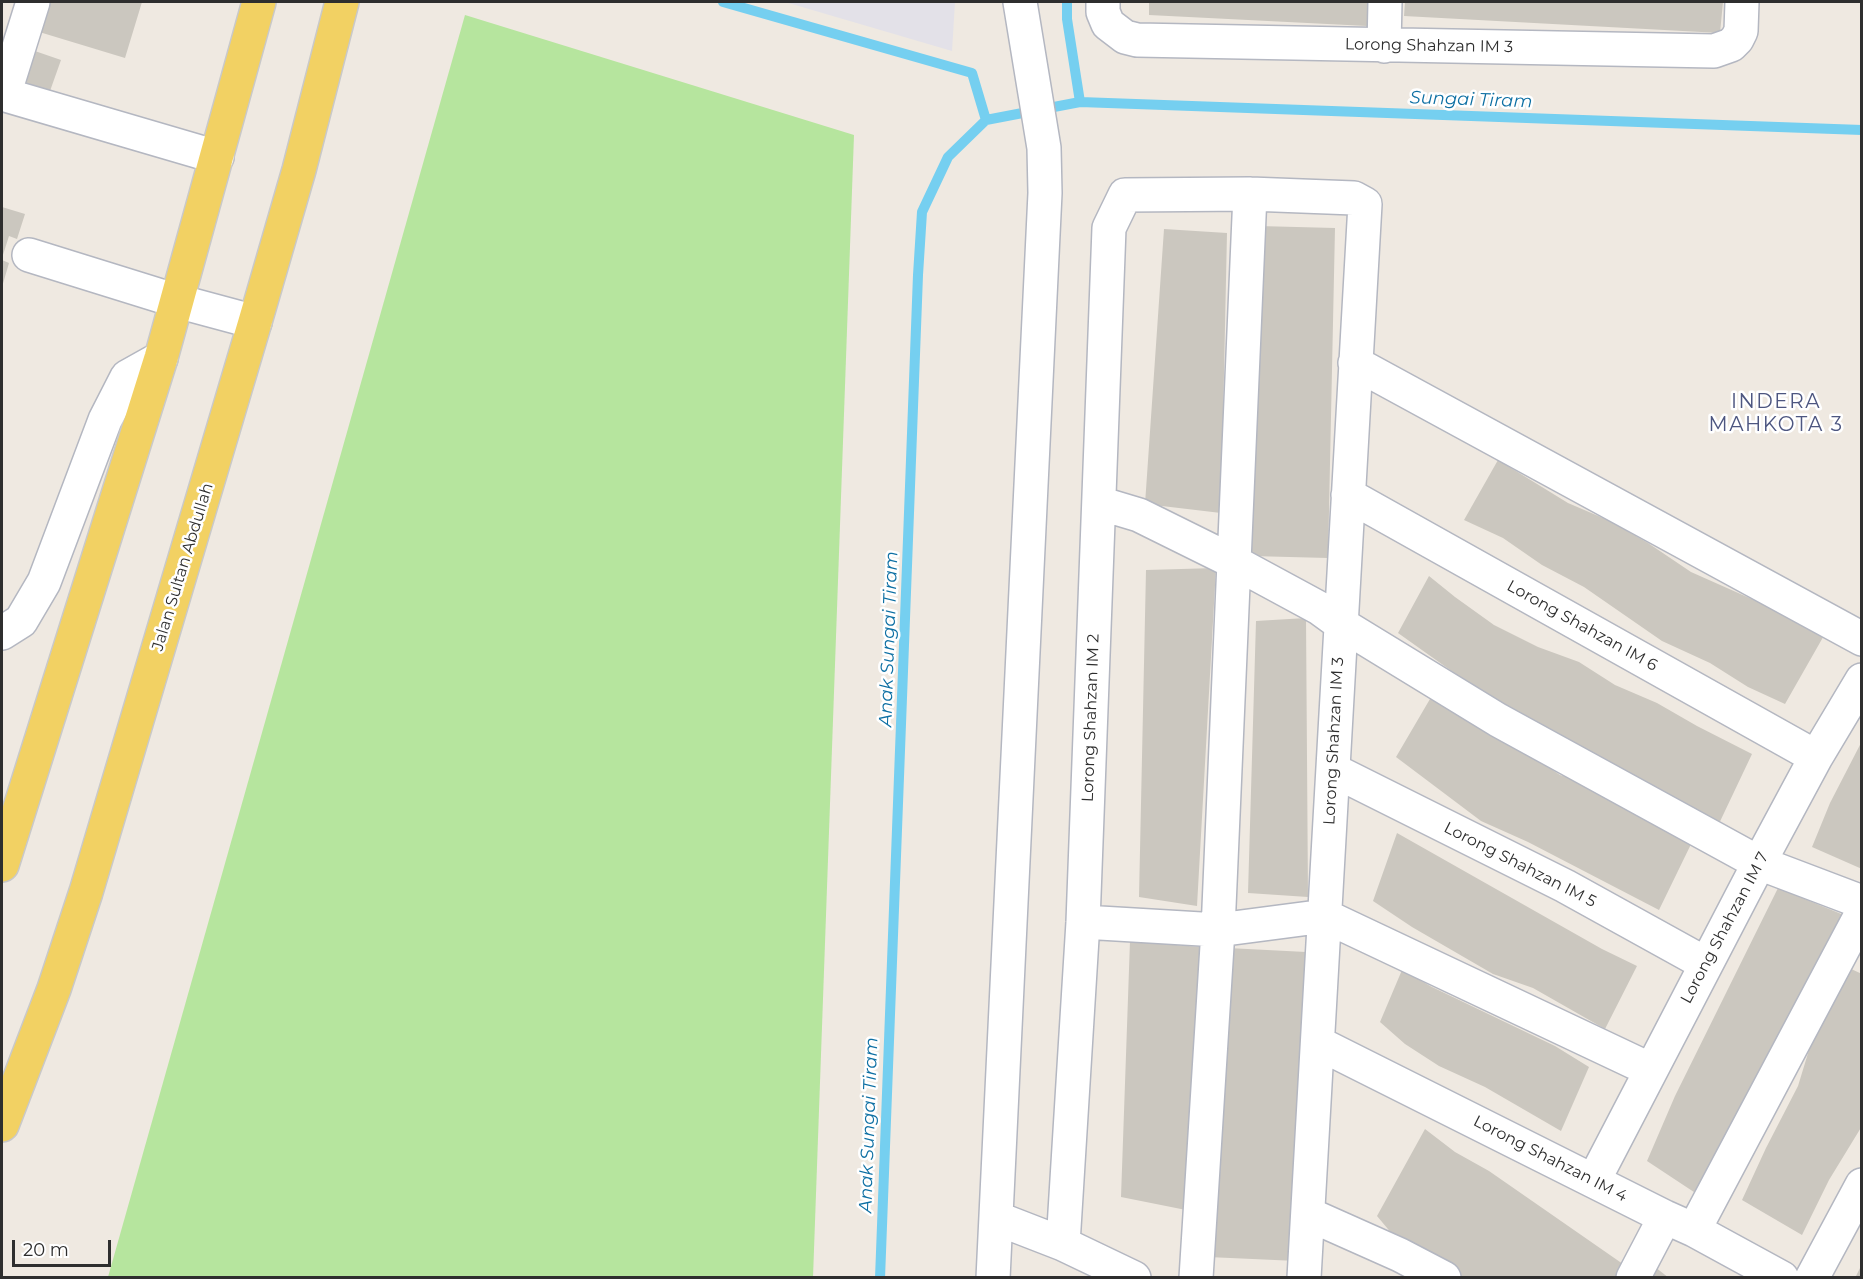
<!DOCTYPE html>
<style>
body{margin:0}
#map{position:relative;width:1863px;height:1279px;overflow:hidden;background:#efe9e1;font-family:Montserrat,sans-serif}
canvas{display:block}
.frame{position:absolute;inset:0;border:3px solid #2e2e2e;pointer-events:none}
.scale{position:absolute;left:12px;top:1240px;width:99px;height:27px;box-sizing:border-box;border:3px solid #2e2e2e;border-top:0;padding-left:8px;font-size:18px;line-height:21px;white-space:nowrap;color:#2e2e2e;-webkit-text-stroke:4px #fff;paint-order:stroke}
</style>
<div id="map">
<canvas width="1863" height="1279"></canvas>
<div class="frame"></div>
<div class="scale">20 m</div>
</div>
<script>
const context = document.querySelector('canvas').getContext('2d');
context.lineJoin = 'round';
function fill(path, color) { context.fillStyle = color; context.fill(path, 'evenodd'); }
const toPath = rows => new Path2D(rows.map(r => 'M' + r).join(''));
function strokePath(path, color, width, dash) { context.strokeStyle = color; context.lineWidth = width; context.lineCap = dash ? 'butt' : 'round'; context.setLineDash(dash || []); context.stroke(path); }
function write(font, color, halo, rows, align = 'center') {
  context.font = font + ' Montserrat,sans-serif'; context.lineWidth = 5; context.setLineDash([]); context.textBaseline = 'middle'; context.strokeStyle = halo; context.fillStyle = color; for (const [text, x, y, turn = 0] of rows) {
    context.save(); context.translate(x, y); context.rotate((+turn || 0) * Math.PI / 180); context.textAlign = isNaN(turn) ? turn : align; if (halo) context.strokeText(text, 0, 0); context.fillText(text, 0, 0); context.restore();
  }
}
fill(toPath([
 [785,2,955,2,952,51]
]), '#e3e1e8');
fill(toPath([
 [465,15,854,135,813,1277,108,1277]
]), '#b6e59e');
strokePath(toPath([
 [723,2,972,73,986,120],
 [1067,2,1067,19,1080,102],
 [880,1278,918,275,922,212,948,157,986,120,1080,102,1862,130]
]), '#75cff0', 10);
fill(toPath([
 [45,2,142,2,125,58,36,31],
 [1149,2,1367,2,1367,26,1149,15],
 [1405,2,1723,2,1720,33,1404,16],
 [32,50,61,60,50,91,21,81],
 [2,207,25,214,17,239,9,236,2,258],
 [1258,226,1335,228,1328,558,1251,556],
 [1164,229,1227,233,1221,513,1145,504],
 [2,260,9,263,2,287],
 [1498,460,1568,503,1610,521,1648,543,1691,572,1826,632,1785,704,1748,687,1710,663,1662,641,1584,587,1542,565,1503,538,1464,520],
 [1216,568,1197,906,1139,897,1146,570],
 [1429,576,1455,597,1494,625,1538,647,1579,662,1615,685,1657,703,1697,726,1752,754,1715,832,1467,682,1398,633],
 [1306,618,1308,897,1248,893,1256,621],
 [1430,699,1478,720,1560,775,1603,788,1695,836,1659,910,1528,842,1481,821,1396,757],
 [1862,741,1862,869,1812,847,1830,803],
 [1397,833,1602,949,1637,966,1605,1029,1533,988,1493,974,1412,927,1373,901],
 [1778,888,1851,918,1703,1198,1647,1161,1675,1096],
 [1130,941,1200,947,1191,1211,1121,1197],
 [1228,948,1306,952,1297,1261,1208,1257],
 [1849,968,1862,974,1862,1126,1829,1180,1802,1235,1742,1200,1766,1148,1798,1086,1816,1027],
 [1402,970,1432,987,1555,1046,1589,1067,1561,1131,1485,1087,1439,1066,1405,1044,1380,1022],
 [1425,1129,1455,1152,1489,1171,1633,1271,1630,1278,1460,1278,1403,1247,1377,1216],
 [1862,1264,1862,1278,1855,1278],
 [1655,1267,1669,1278,1649,1278]
]), '#cbc7bf');
const minor = toPath([
 [1103,2,1103,12,1108,24,1125,37,1137,40,1714,51,1731,45,1737,39,1741,31,1742,2],
 [1384,46,1385,2],
 [2,94,217,157],
 [4,95,33,2],
 [29,255,177,301,255,322],
 [1355,363,1862,639],
 [1348,495,1816,757],
 [1099,503,1139,515,1234,562,1319,608,1341,624,1498,720,1759,863,1862,902],
 [2,633,21,621,44,582,105,420,127,377,161,358],
 [1333,770,1565,886,1706,964],
 [1083,922,1218,930,1325,916,1651,1070],
 [1318,1043,1665,1217,1694,1230,1782,1278],
 [1594,1180,1759,863,1816,757,1862,680],
 [1308,1214,1400,1255,1444,1278],
 [996,1218,1063,1244,1134,1278],
 [1694,1230,1862,913],
 [1063,1244,1083,922,1109,228,1125,195,1250,194,1354,198,1365,204,1304,1278],
 [993,1278,1045,193,1044,148,1020,2],
 [1196,1278,1218,930,1250,194],
 [1633,1278,1665,1217],
 [1812,1278,1862,1185]
]);
const major = toPath([
 [2,865,161,358,259,2],
 [2,1125,54,989,86,892,255,322,299,170,342,2]
]);
strokePath(minor, '#b4b7c1', 36);
strokePath(major, '#c9c9c9', 36);
strokePath(minor, '#fff', 33);
strokePath(major, '#f2d163', 33);
write('16px', '#2e2e2e', '#fff', [
 ["Lorong Shahzan IM 3",1429,46,1],
 ["Jalan Sultan Abdullah",183,567,-73],
 ["Lorong Shahzan IM 6",1582,626,29],
 ["Lorong Shahzan IM 2",1091,718,-88],
 ["Lorong Shahzan IM 3",1334,741,-87],
 ["Lorong Shahzan IM 5",1520,865,27],
 ["Lorong Shahzan IM 7",1725,928,-62],
 ["Lorong Shahzan IM 4",1550,1159,27]
]);
write('italic 18px', '#0d6fa3', '#fff', [
 ["Sungai Tiram",1471,100,2],
 ["Anak Sungai Tiram",889,639,-88],
 ["Anak Sungai Tiram",869,1125,-88]
]);
context.letterSpacing = '1.5px';
write('20px', '#4d5680', '#fff', [
 ["INDERA",1776,402],
 ["MAHKOTA 3",1776,425]
]);
context.letterSpacing = '0px';
</script>
